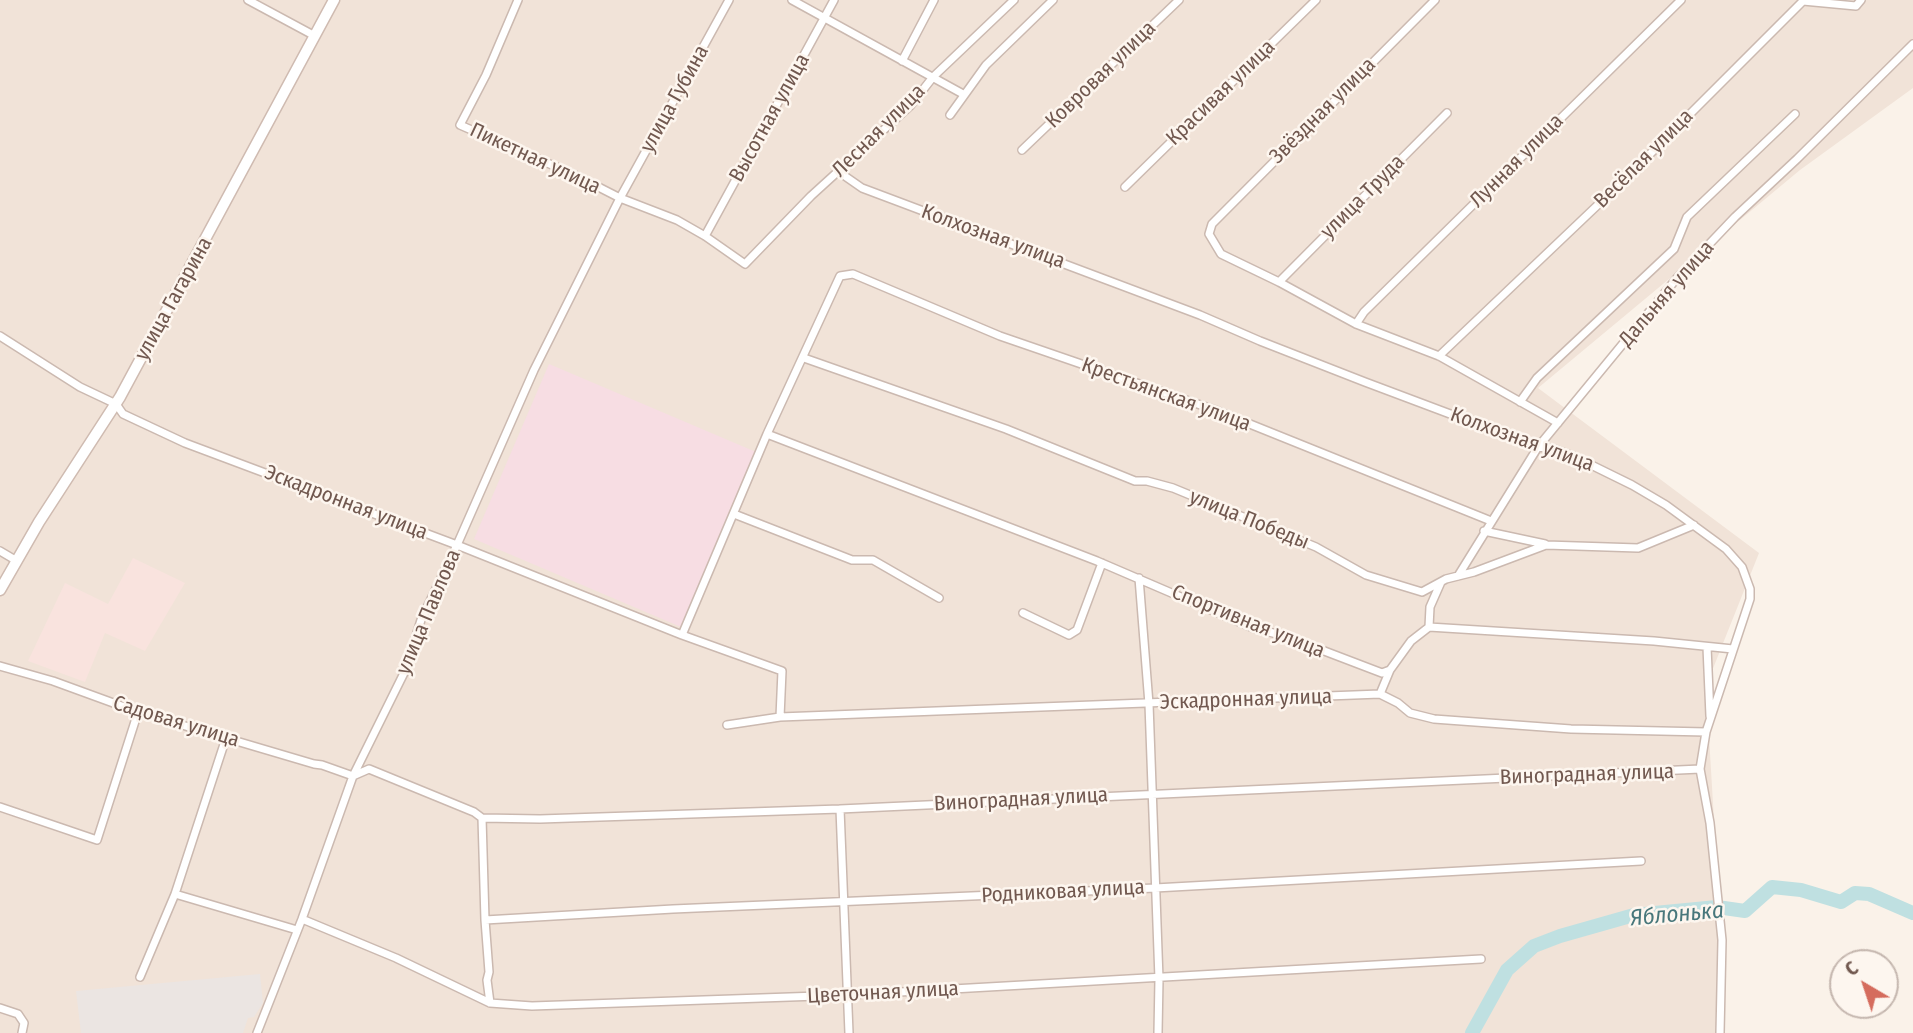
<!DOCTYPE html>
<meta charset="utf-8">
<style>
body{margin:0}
#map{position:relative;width:1913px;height:1033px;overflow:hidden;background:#faf2e9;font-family:"Fira Sans Condensed",sans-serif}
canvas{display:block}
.north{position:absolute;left:1829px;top:949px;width:70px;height:70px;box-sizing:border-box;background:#fdf6ef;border:2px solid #c5b7af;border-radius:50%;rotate:321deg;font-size:19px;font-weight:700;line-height:28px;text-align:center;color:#71584f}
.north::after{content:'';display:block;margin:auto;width:24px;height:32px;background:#d56c5d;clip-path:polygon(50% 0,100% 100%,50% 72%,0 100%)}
</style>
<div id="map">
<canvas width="1913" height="1033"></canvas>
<div class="north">С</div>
</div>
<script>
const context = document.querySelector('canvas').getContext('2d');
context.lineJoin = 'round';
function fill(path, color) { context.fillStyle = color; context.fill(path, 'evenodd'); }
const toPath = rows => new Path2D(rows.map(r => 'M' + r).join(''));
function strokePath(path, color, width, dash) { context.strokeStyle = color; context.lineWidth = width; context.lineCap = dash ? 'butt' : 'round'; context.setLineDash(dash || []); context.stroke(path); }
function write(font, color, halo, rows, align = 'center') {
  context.font = font + ' "Fira Sans Condensed",sans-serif'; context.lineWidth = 5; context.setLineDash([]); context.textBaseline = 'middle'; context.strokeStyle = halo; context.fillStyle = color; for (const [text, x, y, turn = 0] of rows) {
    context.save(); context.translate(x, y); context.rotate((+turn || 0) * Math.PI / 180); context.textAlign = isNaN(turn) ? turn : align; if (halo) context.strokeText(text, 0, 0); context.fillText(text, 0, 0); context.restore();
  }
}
fill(toPath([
 [0,0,1913,0,1913,88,1800,170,1538,388,1759,553,1706,686,1725,1005,1723,1033,0,1033]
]), '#f1e3d8');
fill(toPath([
 [133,558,185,583,145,651,105,633,85,682,28,661,65,583,108,604]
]), '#f9e3de');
fill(toPath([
 [260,974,263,1003,254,1017,248,1018,243,1033,81,1033,76,991]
]), '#ebe5e2');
fill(toPath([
 [549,364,756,452,681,627,474,539]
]), '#f7dde3');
strokePath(toPath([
 [1472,1033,1507,970,1534,946,1560,936,1634,915,1717,907,1745,911,1772,887,1801,890,1841,902,1855,893,1869,894,1913,913]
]), '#bfe0e1', 14);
const street = toPath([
 [248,0,315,36],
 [518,0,486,75,460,125,575,175,620,198,677,220,705,236,745,264,811,196,911,105,933,77,1014,0],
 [792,0,963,94],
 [1435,0,1212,224,1209,234,1221,254,1279,282,1356,324,1439,356,1558,423],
 [902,61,934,0],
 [950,115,986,65,1053,0],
 [1022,150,1179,0],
 [839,172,862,188,1200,315,1260,341,1365,382,1538,447,1554,449,1575,457,1632,485,1666,505,1726,549,1742,567,1750,589,1750,599,1706,732,1700,769,1710,823,1722,940,1720,1033],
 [1125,187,1316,0],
 [705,236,834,0],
 [1279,282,1447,113],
 [1356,324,1364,312,1681,0],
 [0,336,80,387,116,404,123,414,185,443,457,545,682,635,782,671,780,717,1380,694,1398,703,1410,713,1434,719,1571,729,1706,732],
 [1439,356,1624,180,1803,1,1856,6,1861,0],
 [804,358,1006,429,1135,481,1147,481,1173,488,1316,547,1366,575,1422,592,1446,579,1474,572,1546,545,1638,548,1694,525],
 [1520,402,1537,378,1674,249,1687,217,1795,114],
 [767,434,1097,561,1253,628,1285,636,1382,673,1390,670,1411,641,1429,627,1654,641,1733,649],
 [734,514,852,560,873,560,939,598],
 [1484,531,1545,544],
 [0,551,17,561],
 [1458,576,1538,447,1677,278,1735,217,1797,159,1913,44],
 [1139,578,1149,704,1159,979,1158,1033],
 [1023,613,1069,635,1077,630,1102,563],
 [1429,627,1430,607,1441,582],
 [682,635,767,434,840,276,853,274,1000,336,1215,410,1491,521],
 [1707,647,1710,716],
 [0,666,53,681,138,712,314,764,322,765,353,776,369,769,474,812,482,818,540,819,840,809,1700,769],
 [1380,694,1390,670],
 [727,725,780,717],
 [0,807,97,840,138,712],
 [840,809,849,1033],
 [482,818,485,920,489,972,487,980,490,1003],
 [175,894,297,930],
 [302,919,396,958,490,1003,532,1006,847,995,1481,959],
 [485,920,673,909,1155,888,1641,861],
 [140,977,175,894,226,738],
 [0,1008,18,1014,24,1023,22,1033],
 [257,1033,302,919,353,776,405,671,421,620,457,545,534,370,620,198,729,0]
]);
const secondary = toPath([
 [0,590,39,522,120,397,334,0]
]);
strokePath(street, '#cbb9b0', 10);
strokePath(secondary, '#cfbbb1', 13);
strokePath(street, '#fff', 7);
strokePath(secondary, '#fff', 10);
write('21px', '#71584f', '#fdf6ef', [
 ["Ковровая улица",1101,75,-44],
 ["Красивая улица",1221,93,-44],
 ["улица Губина",675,99,-61],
 ["Звёздная улица",1323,111,-45],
 ["Высотная улица",770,118,-61],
 ["Лесная улица",879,131,-45],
 ["Пикетная улица",535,159,25],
 ["Весёлая улица",1644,159,-45],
 ["Лунная улица",1517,161,-45],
 ["улица Труда",1363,197,-45],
 ["Колхозная улица",993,237,20],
 ["Дальняя улица",1667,294,-49],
 ["улица Гагарина",174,299,-61],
 ["Крестьянская улица",1166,395,20],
 ["Колхозная улица",1522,440,20],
 ["Эскадронная улица",346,503,21],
 ["улица Победы",1249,520,22],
 ["улица Павлова",429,612,-67],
 ["Спортивная улица",1248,622,22],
 ["Эскадронная улица",1246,700,-2],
 ["Садовая улица",176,722,17],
 ["Виноградная улица",1587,775,-2],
 ["Виноградная улица",1021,800,-3],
 ["Родниковая улица",1063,892,-3],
 ["Цветочная улица",883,993,-3]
]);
write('italic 23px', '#48777b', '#fdf6ef', [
 ["Яблонька",1677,915,-5]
]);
</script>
